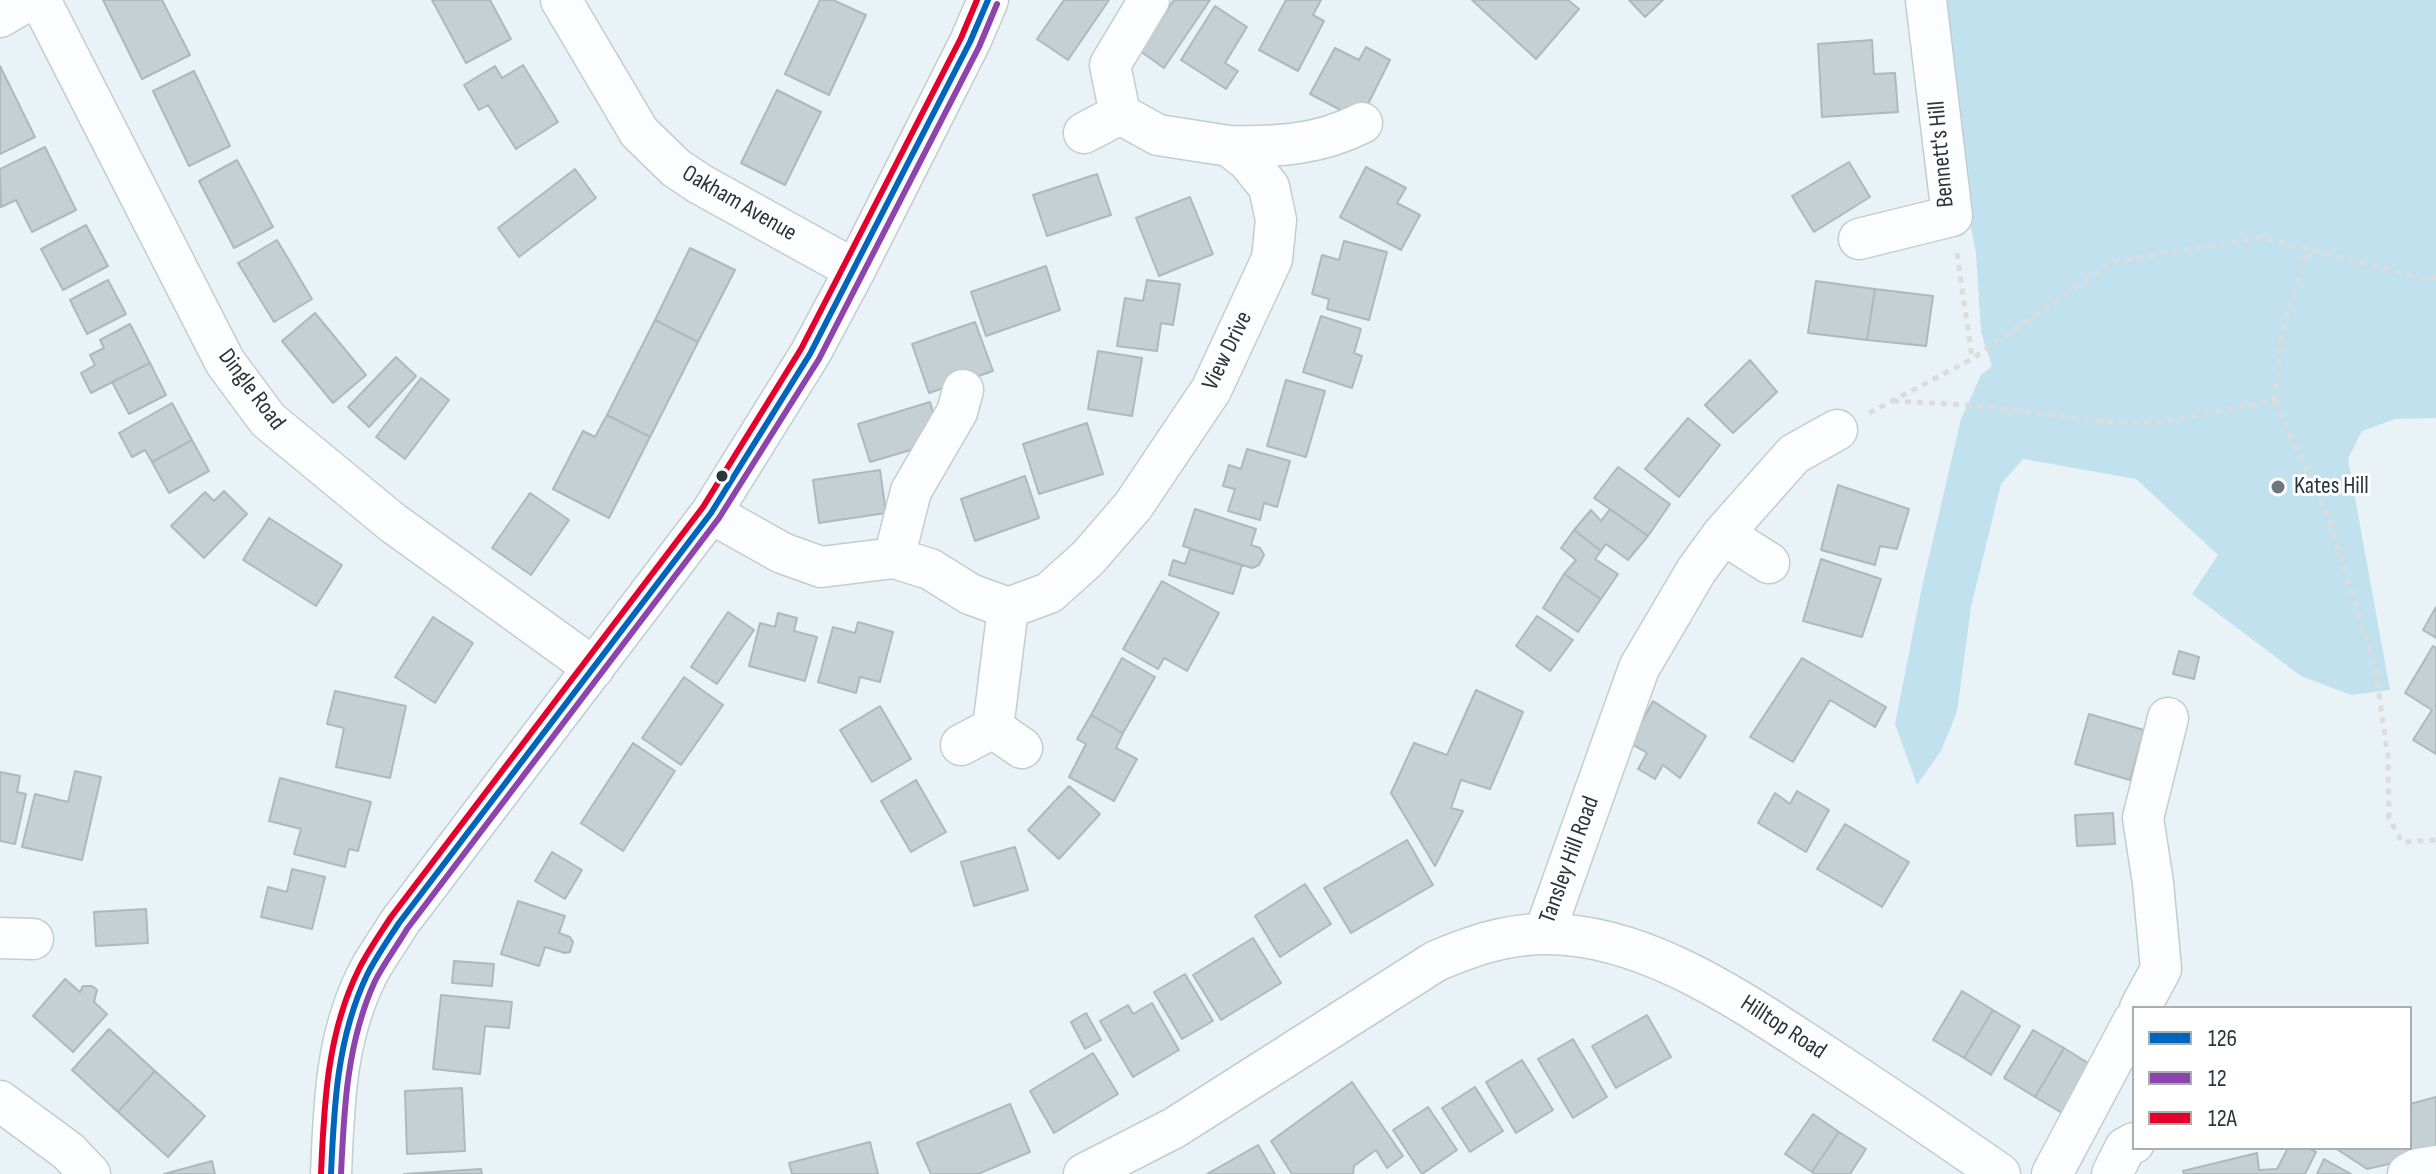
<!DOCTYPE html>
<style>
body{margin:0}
#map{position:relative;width:2436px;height:1174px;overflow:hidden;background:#e8f2f7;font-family:"Sofia Sans Condensed",sans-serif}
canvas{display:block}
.legend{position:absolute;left:2132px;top:1006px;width:280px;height:144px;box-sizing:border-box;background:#fff;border:2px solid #a9afb1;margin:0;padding:10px 14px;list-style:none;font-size:24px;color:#29363b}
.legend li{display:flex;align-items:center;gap:16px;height:40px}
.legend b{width:40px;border:2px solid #a9afb1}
</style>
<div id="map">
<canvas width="2436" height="1174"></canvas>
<ul class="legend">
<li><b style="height:10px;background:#0065bd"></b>126</li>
<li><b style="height:10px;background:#8e44ad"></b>12</li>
<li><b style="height:10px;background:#e4002b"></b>12A</li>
</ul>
</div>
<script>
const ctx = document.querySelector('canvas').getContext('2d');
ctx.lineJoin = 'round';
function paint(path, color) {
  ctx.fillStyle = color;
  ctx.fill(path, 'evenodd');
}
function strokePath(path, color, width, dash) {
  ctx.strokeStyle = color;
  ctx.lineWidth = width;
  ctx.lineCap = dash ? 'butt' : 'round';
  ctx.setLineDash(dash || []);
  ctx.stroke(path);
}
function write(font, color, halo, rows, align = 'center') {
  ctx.font = font + ' "Sofia Sans Condensed",sans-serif';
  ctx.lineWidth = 6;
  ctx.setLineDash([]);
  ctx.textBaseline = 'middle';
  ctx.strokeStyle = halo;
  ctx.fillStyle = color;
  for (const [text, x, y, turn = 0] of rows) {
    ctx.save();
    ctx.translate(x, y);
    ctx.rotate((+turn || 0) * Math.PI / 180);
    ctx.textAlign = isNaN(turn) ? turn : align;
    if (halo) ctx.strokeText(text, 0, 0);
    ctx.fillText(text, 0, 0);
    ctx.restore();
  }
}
const green = new Path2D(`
 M1946,0H2436V418L2395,419L2362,431L2348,459L2390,690L2351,695L2301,676L2192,594L2218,555L2136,479L2023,459L2001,484L1971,607L1957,712L1941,751L1917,785L1895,724L1922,587L1961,419L1981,375L1992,366L1981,332L1976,254L1971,227L1972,203Z`);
const building = new Path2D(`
 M103,0H162L190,55L142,79Z
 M432,0H490L511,39L466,63Z
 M820,0H833L866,15L829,95L785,74Z
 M1064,0H1109L1068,60L1037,39Z
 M1174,0H1210L1164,68L1140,51Z
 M1286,0H1321L1313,15L1324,21L1298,71L1259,50Z
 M1472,0H1568L1579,9L1536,59Z
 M1629,0H1663L1645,17Z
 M1215,6L1247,27L1225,63L1238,71L1226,89L1181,60Z
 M1872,40L1874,74L1895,73L1898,112L1822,117L1818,44Z
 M1366,47L1390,60L1360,120L1310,94L1335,48L1359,60Z
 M523,65L558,122L516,149L488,105L479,110L464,85L495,66L502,78Z
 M0,66L35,137L0,154Z
 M194,71L230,146L189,166L153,91Z
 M777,90L821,112L785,185L741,163Z
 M45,147L76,210L32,232L16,200L1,207L0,169Z
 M237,160L273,227L234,248L199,181Z
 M1849,162L1870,197L1814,232L1792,196Z
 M1366,167L1406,188L1397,203L1420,215L1401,250L1340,217Z
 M575,169L596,198L519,257L498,228Z
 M1097,174L1111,215L1047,236L1033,195Z
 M1190,197L1213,254L1159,276L1136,218Z
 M86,225L108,266L63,290L41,249Z
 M277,240L312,299L274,322L238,263Z
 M1344,241L1387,252L1369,320L1327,309L1329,299L1312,294L1322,255L1339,260Z
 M690,248L735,270L698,342L655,320Z
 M1046,266L1060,310L986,336L971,292Z
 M108,280L126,314L87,334L70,300Z
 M1147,280L1180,284L1173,325L1161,323L1157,351L1117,346L1125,298L1143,301Z
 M1816,281L1875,289L1867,340L1808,333Z
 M1875,289L1933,296L1926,346L1867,340Z
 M315,313L366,375L333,403L282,341Z
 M1321,316L1361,329L1354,353L1362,356L1352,388L1303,372Z
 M655,320L698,342L650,437L607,415Z
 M975,322L993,371L929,393L912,344Z
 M130,324L150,363L91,393L81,373L95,365L90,355L104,348L100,340Z
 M1098,351L1142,358L1132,416L1088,409Z
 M396,357L416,376L369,427L348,407Z
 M1750,360L1777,392L1733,433L1705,405Z
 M150,363L166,395L129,414L112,382Z
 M421,378L449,400L405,459L376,437Z
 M1286,380L1325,391L1306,457L1267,446Z
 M930,402L941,441L870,462L858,424Z
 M172,403L192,440L152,462L145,450L132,457L119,433Z
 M607,415L650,437L609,518L553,489L583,431L595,437Z
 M1688,418L1720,445L1679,497L1645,469Z
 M1087,423L1103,474L1039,494L1023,444Z
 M192,440L209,471L169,493L152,462Z
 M1247,449L1290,461L1277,507L1264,503L1260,520L1228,511L1235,489L1223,486L1229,465L1241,469Z
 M1618,467L1670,504L1648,536L1594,498Z
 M880,470L886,513L819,523L813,480Z
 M1025,476L1039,518L975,541L961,499Z
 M1838,485L1909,509L1897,549L1880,546L1875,565L1821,550Z
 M224,491L247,514L204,558L171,526L205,492L214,501Z
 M530,493L569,520L531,575L492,548Z
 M1195,509L1256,529L1251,545L1260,548L1264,555L1259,565L1252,568L1183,546Z
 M1610,509L1648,536L1628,560L1606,544L1601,551L1574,530L1591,510L1601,521Z
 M269,518L342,565L316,606L243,560Z
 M1574,530L1601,551L1595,559L1618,574L1601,599L1564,574L1576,560L1561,548Z
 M1190,549L1242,565L1233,594L1169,575L1173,560L1185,564Z
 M1821,559L1881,579L1862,637L1803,621Z
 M1564,574L1601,599L1578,632L1543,608Z
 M1162,581L1219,613L1187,671L1164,658L1158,669L1123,649Z
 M2436,607V638L2423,630Z
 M728,612L754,630L717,684L691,667Z
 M778,613L797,618L794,631L817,637L805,681L749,666L760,623L775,627Z
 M1537,616L1573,640L1550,671L1516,646Z
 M433,617L473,643L435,703L395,677Z
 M858,622L893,632L880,682L860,677L856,693L818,682L833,627L855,633Z
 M2433,646L2436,648V754L2413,740L2432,710L2405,693Z
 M2179,651L2199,657L2194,679L2173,674Z
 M1122,658L1155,677L1123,733L1091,715Z
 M1802,658L1886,707L1875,727L1830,700L1793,762L1750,737Z
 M684,677L723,705L681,765L642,738Z
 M1476,690L1523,712L1490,789L1461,780L1451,808L1463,811L1435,866L1391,793L1414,743L1447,755Z
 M335,691L406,706L390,778L336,767L344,728L327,724Z
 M1653,701L1706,736L1680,778L1663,765L1655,779L1638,769L1647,753L1630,743Z
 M880,706L911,759L872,782L840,730Z
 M2089,714L2144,730L2130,780L2075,764Z
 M1091,715L1123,733L1116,748L1137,759L1114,801L1069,777L1086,744L1077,739Z
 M633,743L675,771L623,851L581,823Z
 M75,771L101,777L82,860L22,847L35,794L68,802Z
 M0,772L20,776L17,792L26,794L15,844L0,841Z
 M280,778L371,802L358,851L349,849L345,867L294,854L301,829L269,821Z
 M916,780L946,832L911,852L881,801Z
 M1069,786L1100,814L1059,859L1028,830Z
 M1797,791L1829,810L1806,852L1758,823L1775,793L1790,804Z
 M2113,813L2115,844L2077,846L2075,815Z
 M1845,824L1909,862L1882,907L1817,869Z
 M1407,840L1433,885L1351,933L1324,888Z
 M1015,847L1028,890L974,906L961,862Z
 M552,852L582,870L565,899L535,881Z
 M292,869L325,877L312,929L261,917L268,887L287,892Z
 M1305,884L1331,924L1280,957L1255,916Z
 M518,901L565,916L559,933L570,937L573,942L570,952L565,953L545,947L539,966L501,954Z
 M146,909L148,943L96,946L94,912Z
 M1253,938L1281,983L1221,1020L1193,975Z
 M454,961L494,964L492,986L452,983Z
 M1185,974L1213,1021L1182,1039L1154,992Z
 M65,979L80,992L83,986H92L97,990L94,1002L107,1014L73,1052L33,1016Z
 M1962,991L1993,1010L1964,1058L1933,1040Z
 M441,995L512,1002L509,1028L485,1026L480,1074L433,1069Z
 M1152,1003L1179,1050L1133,1077L1100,1021L1128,1005L1133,1014Z
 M1993,1010L2020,1026L1991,1075L1964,1058Z
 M1086,1013L1101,1040L1085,1049L1071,1022Z
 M1647,1015L1671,1057L1616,1088L1592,1046Z
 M109,1029L155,1071L118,1112L72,1070Z
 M2033,1030L2064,1048L2035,1097L2004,1078Z
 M1573,1039L1607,1097L1573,1118L1538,1059Z
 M2064,1048L2091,1065L2062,1113L2035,1097Z
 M1093,1053L1118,1094L1054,1133L1030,1091Z
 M1522,1060L1553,1110L1516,1133L1486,1082Z
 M155,1071L205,1116L168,1157L118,1112Z
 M1352,1082L1403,1156L1387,1168L1376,1150L1354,1166L1353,1174H1292L1271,1141Z
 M1475,1087L1503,1131L1470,1152L1442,1108Z
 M462,1088L465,1151L407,1154L405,1091Z
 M2436,1097V1153L2367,1169L2335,1148H2410V1104Z
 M1010,1104L1030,1152L978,1174H931L917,1143Z
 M1428,1107L1457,1150L1422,1174L1393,1130Z
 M1813,1114L1839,1132L1812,1172L1785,1154Z
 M1839,1132L1866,1149L1850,1174H1814L1812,1172Z
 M870,1142L878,1174H792L789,1163Z
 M1258,1145L1275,1174H1207Z
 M2288,1148H2308L2316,1152L2305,1174H2184L2183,1171L2257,1153L2259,1170L2277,1169Z
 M2324,1159L2351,1174H2317Z
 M212,1161L215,1174H164Z
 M481,1169L482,1174H404Z`);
const path = new Path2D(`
 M1957,253L1972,358
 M1893,401L1985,406L2097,421L2158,422L2274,401L2282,333L2307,249
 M2274,401L2328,515L2375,667L2388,757L2389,818L2402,842L2436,840
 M1869,413L1972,359L2112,262L2261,237L2426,279L2436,277`);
const minor = new Path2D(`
 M40,0L225,362L268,420L393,523L594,668
 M561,0L639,132L676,168L700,184L855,270
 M0,17L29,0
 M1084,133L1120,114L1110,65L1149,0
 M1229,146C1277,147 1319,145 1362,123
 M1859,239L1952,216L1926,0
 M711,513L782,553L821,567L894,558L930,569L970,594L1008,608L1049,593L1088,558L1133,506L1211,390L1272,259L1276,220L1269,187L1248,161L1229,146L1158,135L1120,114
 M1723,534L1769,563
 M894,558L911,491L957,412L963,390
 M993,728L1008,608
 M961,745L993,728L1022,748
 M1544,934L1639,668L1696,571L1723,534L1794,454L1837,430
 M0,938L33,939
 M2140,1008L2161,969L2153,883L2143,818L2168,718
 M0,1101L68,1151L90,1174
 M331,1174C334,1105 335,1039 367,975C376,957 389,940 399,923L711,513L810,354L855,270L970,42L988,0
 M1084,1174L1174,1128L1436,961C1472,946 1502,935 1542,934C1642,932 1738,999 1818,1051C1879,1091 1940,1132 2000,1174
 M2052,1174L2134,1020
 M2112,1174L2125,1148L2134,1143
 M2408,1174L2417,1169L2436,1166`);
const bus1 = new Path2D(`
 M331,1174C334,1106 337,1038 367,975C376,957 388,940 399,923L711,513L810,354L970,42L988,0`);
const bus2 = new Path2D(`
 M341,1174C344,1108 347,1042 375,981C384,963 397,946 407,929L719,518L819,359L979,47L997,4`);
const bus3 = new Path2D(`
 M321,1174C324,1104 327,1033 359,969C368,951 380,934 391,917L703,507L801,349L961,38L977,0`);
const markers = [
 [722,476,7,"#29363b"],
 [2278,487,8,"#6c787d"]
];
const streetNames = [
 ["Bennett's Hill",1942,154,-95],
 ["Oakham Avenue",739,204,30],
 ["View Drive",1228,351,-64],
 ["Dingle Road",251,390,53],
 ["Tansley Hill Road",1570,860,-70],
 ["Hilltop Road",1783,1028,33]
];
const poiNames = [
 ["Kates Hill",2294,487]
];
paint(green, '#c2e1ee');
paint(building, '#c5d0d5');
strokePath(building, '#aeb8bd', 2);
strokePath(minor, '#c2cdd1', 43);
strokePath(path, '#daddde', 5, [6, 6]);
strokePath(minor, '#fcfdfe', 40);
strokePath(bus1, '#0065bd', 6);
strokePath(bus2, '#8e44ad', 6);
strokePath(bus3, '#e4002b', 6);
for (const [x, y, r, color] of markers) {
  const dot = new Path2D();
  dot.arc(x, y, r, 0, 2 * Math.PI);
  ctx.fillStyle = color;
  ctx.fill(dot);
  strokePath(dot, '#fff', 3);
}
write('24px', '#29363b', '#fff', streetNames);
write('24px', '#29363b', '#fff', poiNames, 'left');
</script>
